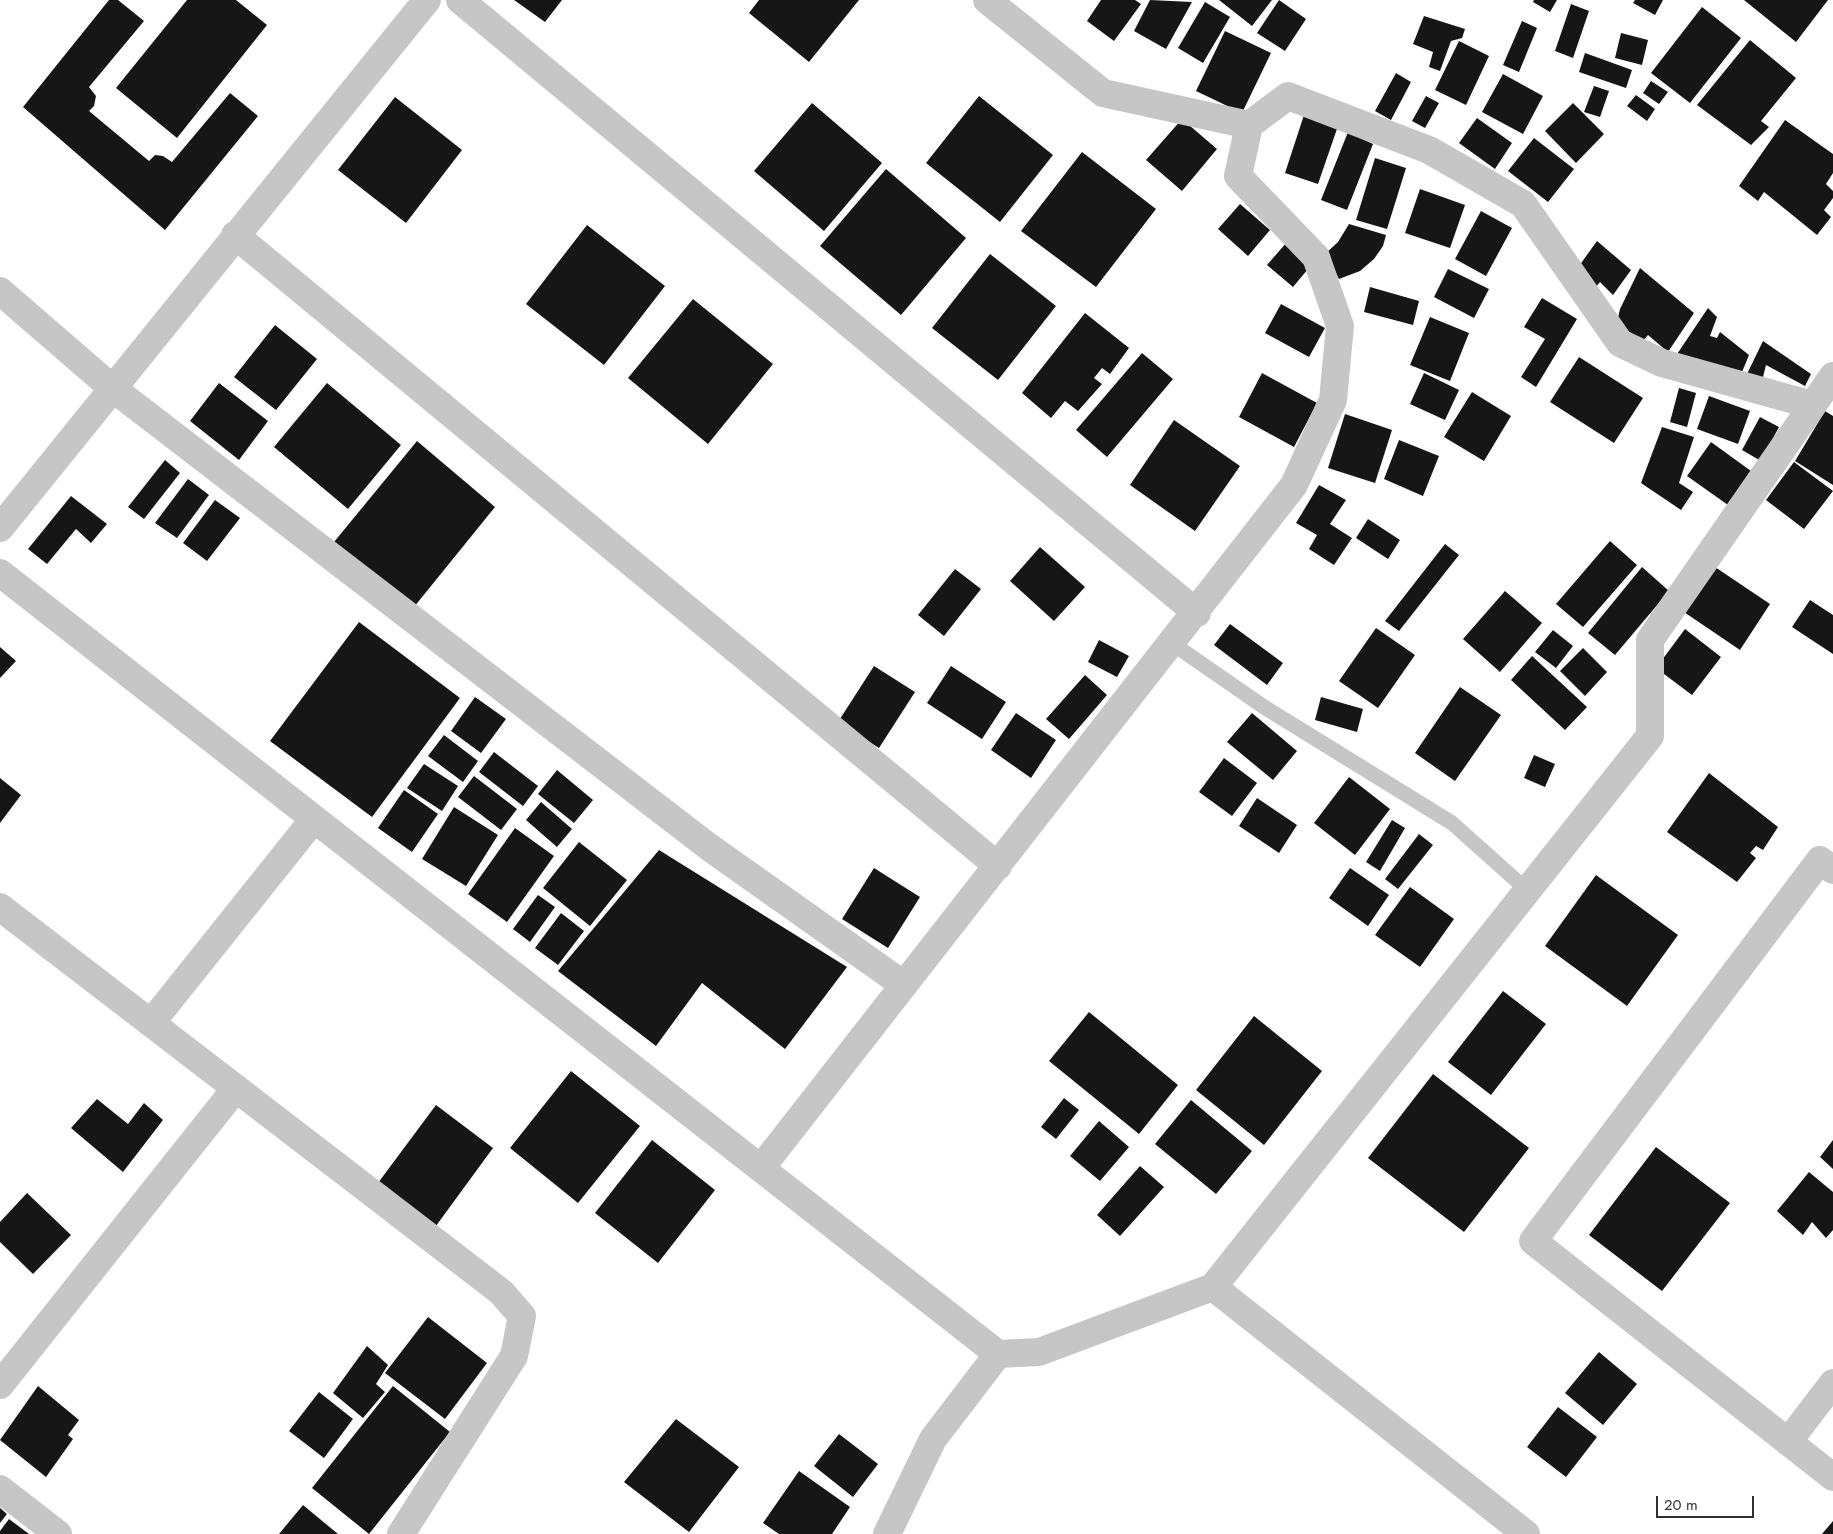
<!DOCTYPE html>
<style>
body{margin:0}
#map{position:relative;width:1833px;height:1534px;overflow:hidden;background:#fff;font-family:Jost,sans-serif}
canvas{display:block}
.scale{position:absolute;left:1656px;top:1496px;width:98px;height:22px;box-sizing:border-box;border:2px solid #2f2f2f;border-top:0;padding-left:6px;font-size:15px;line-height:18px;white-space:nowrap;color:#2f2f2f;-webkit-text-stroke:4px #fff;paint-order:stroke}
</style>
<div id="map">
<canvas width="1833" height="1534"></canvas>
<div class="scale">20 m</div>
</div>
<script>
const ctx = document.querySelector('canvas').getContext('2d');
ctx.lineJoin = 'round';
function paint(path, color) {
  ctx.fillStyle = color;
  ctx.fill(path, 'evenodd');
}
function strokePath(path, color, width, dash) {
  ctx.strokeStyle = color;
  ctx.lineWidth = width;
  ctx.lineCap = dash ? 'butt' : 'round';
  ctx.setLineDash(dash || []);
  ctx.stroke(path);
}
const building = new Path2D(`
 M109,0H118L144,21L89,87L96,96L94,106L89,111L149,161L155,155L163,156L172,162L230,93L258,116L165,230L23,107Z
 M187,0H236L267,25L177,138L116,88Z
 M514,0H562L545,22Z
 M759,0H859L809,62L749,13Z
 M1101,0H1135L1141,4L1114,41L1087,21Z
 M1150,0L1192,2L1166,49L1134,31Z
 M1219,0H1272L1252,26Z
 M1279,0L1306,19L1285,51L1257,33Z
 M1534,0H1557L1550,12L1533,2Z
 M1635,0H1663L1655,15L1633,3Z
 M1744,0H1828L1796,42Z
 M1205,2L1230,17L1203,63L1178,48Z
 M1571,4L1589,11L1573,58L1555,51Z
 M1702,7L1741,38L1690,103L1651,73Z
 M1424,16L1465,29L1462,38L1451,41L1440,71L1429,67L1433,52L1413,44Z
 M1522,21L1537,28L1519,72L1503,65Z
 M1225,31L1271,53L1242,113L1196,91Z
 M1621,33L1648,40L1642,65L1615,58Z
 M1750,40L1796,78L1761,121L1769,127L1751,145L1697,105Z
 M1459,41L1489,56L1466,105L1435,90Z
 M1585,53L1632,70L1626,88L1579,72Z
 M1396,73L1411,82L1391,120L1375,111Z
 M1503,74L1543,96L1523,134L1482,112Z
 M1651,81L1668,92L1659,104L1643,93Z
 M1594,86L1609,91L1600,117L1584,112Z
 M1636,95L1655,109L1647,121L1627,106Z
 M979,96L1053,155L1000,222L926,163Z
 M1426,96L1439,103L1425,128L1412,121Z
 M395,97L462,150L406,223L338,170Z
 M812,103L882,163L824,231L754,171Z
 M1573,103L1604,134L1576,163L1545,131Z
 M1304,115L1338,126L1318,184L1285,173Z
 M1477,118L1512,143L1495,169L1459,143Z
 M1182,119L1217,149L1182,191L1146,160Z
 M1785,120L1833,154V173L1826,184L1833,191V198L1824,210L1831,217L1817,235L1764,192L1758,201L1739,186Z
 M1348,132L1373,144L1347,210L1321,200Z
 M1534,138L1574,169L1548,202L1508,171Z
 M1082,152L1156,209L1096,287L1021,231Z
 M1375,158L1406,168L1387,229L1356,220Z
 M886,169L966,238L901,315L820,246Z
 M1420,189L1465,205L1450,248L1405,233Z
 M1240,204L1270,230L1248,256L1218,229Z
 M1481,211L1512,228L1486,276L1455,259Z
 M1349,224L1386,235L1383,246L1374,259L1360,271L1339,279L1325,254L1338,242Z
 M587,225L665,286L604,365L526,304Z
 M1597,241L1631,270L1613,295L1600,282L1591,293L1574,273Z
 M1287,242L1313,263L1293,287L1267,265Z
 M990,254L1056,306L998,380L932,328Z
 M1640,268L1694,313L1668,352L1648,335L1638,347L1616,327L1620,309Z
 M1448,269L1489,289L1474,318L1434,297Z
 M1370,287L1419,301L1413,325L1364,312Z
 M1542,298L1577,319L1536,387L1521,377L1545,339L1524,327Z
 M693,299L773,364L708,444L628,378Z
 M1281,304L1325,328L1309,357L1265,333Z
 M1708,308L1717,317L1710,336L1717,338L1720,332L1749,355L1740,377L1671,363Z
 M1085,313L1129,348L1110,374L1102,368L1094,378L1102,384L1078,411L1065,401L1051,418L1022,393Z
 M1430,317L1469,333L1450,381L1410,365Z
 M275,325L317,359L276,410L234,377Z
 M1763,341L1811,374L1805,386L1766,365L1762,381L1746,376Z
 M1142,353L1173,379L1107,457L1076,430Z
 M1579,357L1643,398L1614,443L1550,402Z
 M1262,373L1317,403L1294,447L1239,417Z
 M1424,373L1459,390L1445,420L1410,404Z
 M219,383L268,421L239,460L190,421Z
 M327,383L401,445L348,509L274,447Z
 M1679,388L1696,393L1687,427L1670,422Z
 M1472,392L1511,416L1484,461L1444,437Z
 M1709,396L1750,411L1738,444L1697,429Z
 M1825,411L1833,416V485L1795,461Z
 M1345,414L1392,430L1375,483L1328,468Z
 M1760,417L1779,427L1761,461L1742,450Z
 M1174,420L1240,466L1195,531L1130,485Z
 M1662,427L1694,437L1679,483L1693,492L1681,510L1641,483Z
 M1399,440L1439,456L1423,496L1384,479Z
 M417,441L495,507L414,607L334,542Z
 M1711,442L1751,471L1728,505L1687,476Z
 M165,460L180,473L144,519L128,507Z
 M1794,462L1833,491L1804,529L1766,500Z
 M188,479L209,495L177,538L155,523Z
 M1319,485L1346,500L1330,524L1352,538L1334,565L1309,549L1317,535L1296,523Z
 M71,496L107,524L91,543L76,529L47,564L28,549Z
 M215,500L240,518L207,561L183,543Z
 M1368,519L1400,540L1388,559L1356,538Z
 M1610,541L1637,565L1583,627L1556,604Z
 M1445,544L1459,555L1399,631L1385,621Z
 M1040,547L1085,587L1054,621L1010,581Z
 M1709,563L1770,604L1740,650L1678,608Z
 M1642,567L1669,591L1615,655L1588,633Z
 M955,569L981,589L944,636L918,615Z
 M1505,591L1542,623L1500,672L1463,639Z
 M1810,600L1833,615V654L1792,627Z
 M359,622L460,698L372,817L270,741Z
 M1230,624L1283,663L1267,685L1214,645Z
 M1376,628L1415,655L1378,708L1339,681Z
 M1685,629L1721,657L1692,695L1656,668Z
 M1553,630L1573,646L1556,668L1535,652Z
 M1099,640L1129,656L1117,677L1088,662Z
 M0,647L16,661L0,678Z
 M1583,648L1607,672L1585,696L1560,671Z
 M1532,656L1587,707L1565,730L1511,680Z
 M874,666L915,692L879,748L838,722Z
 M951,666L1006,702L982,739L927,703Z
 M1085,675L1107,695L1069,739L1046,719Z
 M1460,687L1501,715L1455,781L1415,753Z
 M475,697L506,719L481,753L451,731Z
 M1321,697L1363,709L1357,732L1315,720Z
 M1016,713L1056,740L1031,778L991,750Z
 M1252,713L1297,751L1273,780L1227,742Z
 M444,735L478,761L463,782L428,756Z
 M494,752L538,786L523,806L479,772Z
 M1534,755L1555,764L1545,787L1524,778Z
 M1224,758L1257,783L1232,816L1199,792Z
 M424,764L458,786L442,811L407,788Z
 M557,770L593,800L574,823L538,794Z
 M1709,773L1778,827L1763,850L1756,846L1750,853L1756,858L1737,882L1667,832Z
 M474,776L517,809L501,830L458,797Z
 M1349,777L1390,809L1355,855L1314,823Z
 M0,778L21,795L0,823Z
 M404,790L438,814L412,852L378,828Z
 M1257,798L1297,825L1279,853L1239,826Z
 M541,802L572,829L557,847L526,820Z
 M454,807L498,835L466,886L422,859Z
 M1392,820L1405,828L1380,871L1366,862Z
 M515,828L554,856L507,922L468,894Z
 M1419,834L1433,845L1398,889L1385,879Z
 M579,842L627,880L590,926L543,888Z
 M659,850L847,967L785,1049L702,983L656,1046L558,971Z
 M874,868L920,897L888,948L842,919Z
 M1350,868L1389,895L1368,926L1329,898Z
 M1596,875L1678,935L1627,1006L1545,946Z
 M1410,887L1454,919L1420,967L1375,935Z
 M538,895L555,907L530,942L513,929Z
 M561,913L584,931L558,965L535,948Z
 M1503,991L1546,1024L1491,1095L1448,1062Z
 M1089,1012L1178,1085L1139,1134L1049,1061Z
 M1254,1016L1322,1071L1264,1145L1196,1090Z
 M571,1071L640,1126L578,1203L510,1148Z
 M1433,1074L1529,1148L1464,1232L1368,1158Z
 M1064,1098L1079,1110L1056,1139L1041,1127Z
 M97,1099L128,1124L144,1103L163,1120L123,1172L71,1128Z
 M1191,1100L1252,1151L1216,1194L1155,1144Z
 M436,1105L493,1148L433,1230L375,1187Z
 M1099,1121L1129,1147L1100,1181L1070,1156Z
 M652,1140L715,1190L658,1263L595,1213Z
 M1833,1140V1169L1820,1157Z
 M1656,1147L1730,1203L1662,1291L1589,1235Z
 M1140,1166L1164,1187L1120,1236L1097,1215Z
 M1809,1172L1833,1192V1230L1826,1238L1812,1222L1803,1235L1777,1211Z
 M27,1193L71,1235L33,1274L0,1242V1222Z
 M428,1317L487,1363L445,1419L385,1373Z
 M367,1346L388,1365L376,1384L385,1392L363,1418L333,1393Z
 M1599,1352L1637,1384L1603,1425L1565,1393Z
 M38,1386L79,1420L68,1435L73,1439L46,1477L0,1440Z
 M393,1386L450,1432L369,1534L312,1488Z
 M319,1392L353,1419L324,1458L289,1431Z
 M1558,1407L1597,1437L1566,1477L1527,1447Z
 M676,1419L739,1467L689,1532L624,1482Z
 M839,1434L878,1464L853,1497L814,1466Z
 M799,1471L850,1507L832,1534H779L763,1523Z
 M303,1505L338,1534H279Z
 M0,1508L7,1514L0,1523Z
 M9,1519L29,1534H0V1531Z
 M1833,1521V1534H1822Z`);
const lane = new Path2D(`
 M1173,644L1264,707L1452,823L1527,890`);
const street = new Path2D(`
 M460,0L1197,613
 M987,0L1103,93L1249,125L1288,96L1429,150L1523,204L1620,343L1662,363L1812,405
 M235,235L998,866
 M0,291L111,387L709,847L904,985
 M0,528L427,0
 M0,573L998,1354L1039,1352L1213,1287L1650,736V640L1833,376
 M1833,870L1820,860L1533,1241L1833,1477
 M0,907L501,1292L522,1316L514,1356L401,1534
 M151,1023L314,819
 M761,1168L1294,485L1333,400L1340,326L1316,257L1238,176L1249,125
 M1213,1287L1526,1534
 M0,1385L236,1088
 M1788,1442L1833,1383
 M0,1489L58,1534
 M887,1534L933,1439L998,1354`);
paint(building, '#161616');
strokePath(lane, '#c6c6c6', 15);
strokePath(street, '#c6c6c6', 28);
</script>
